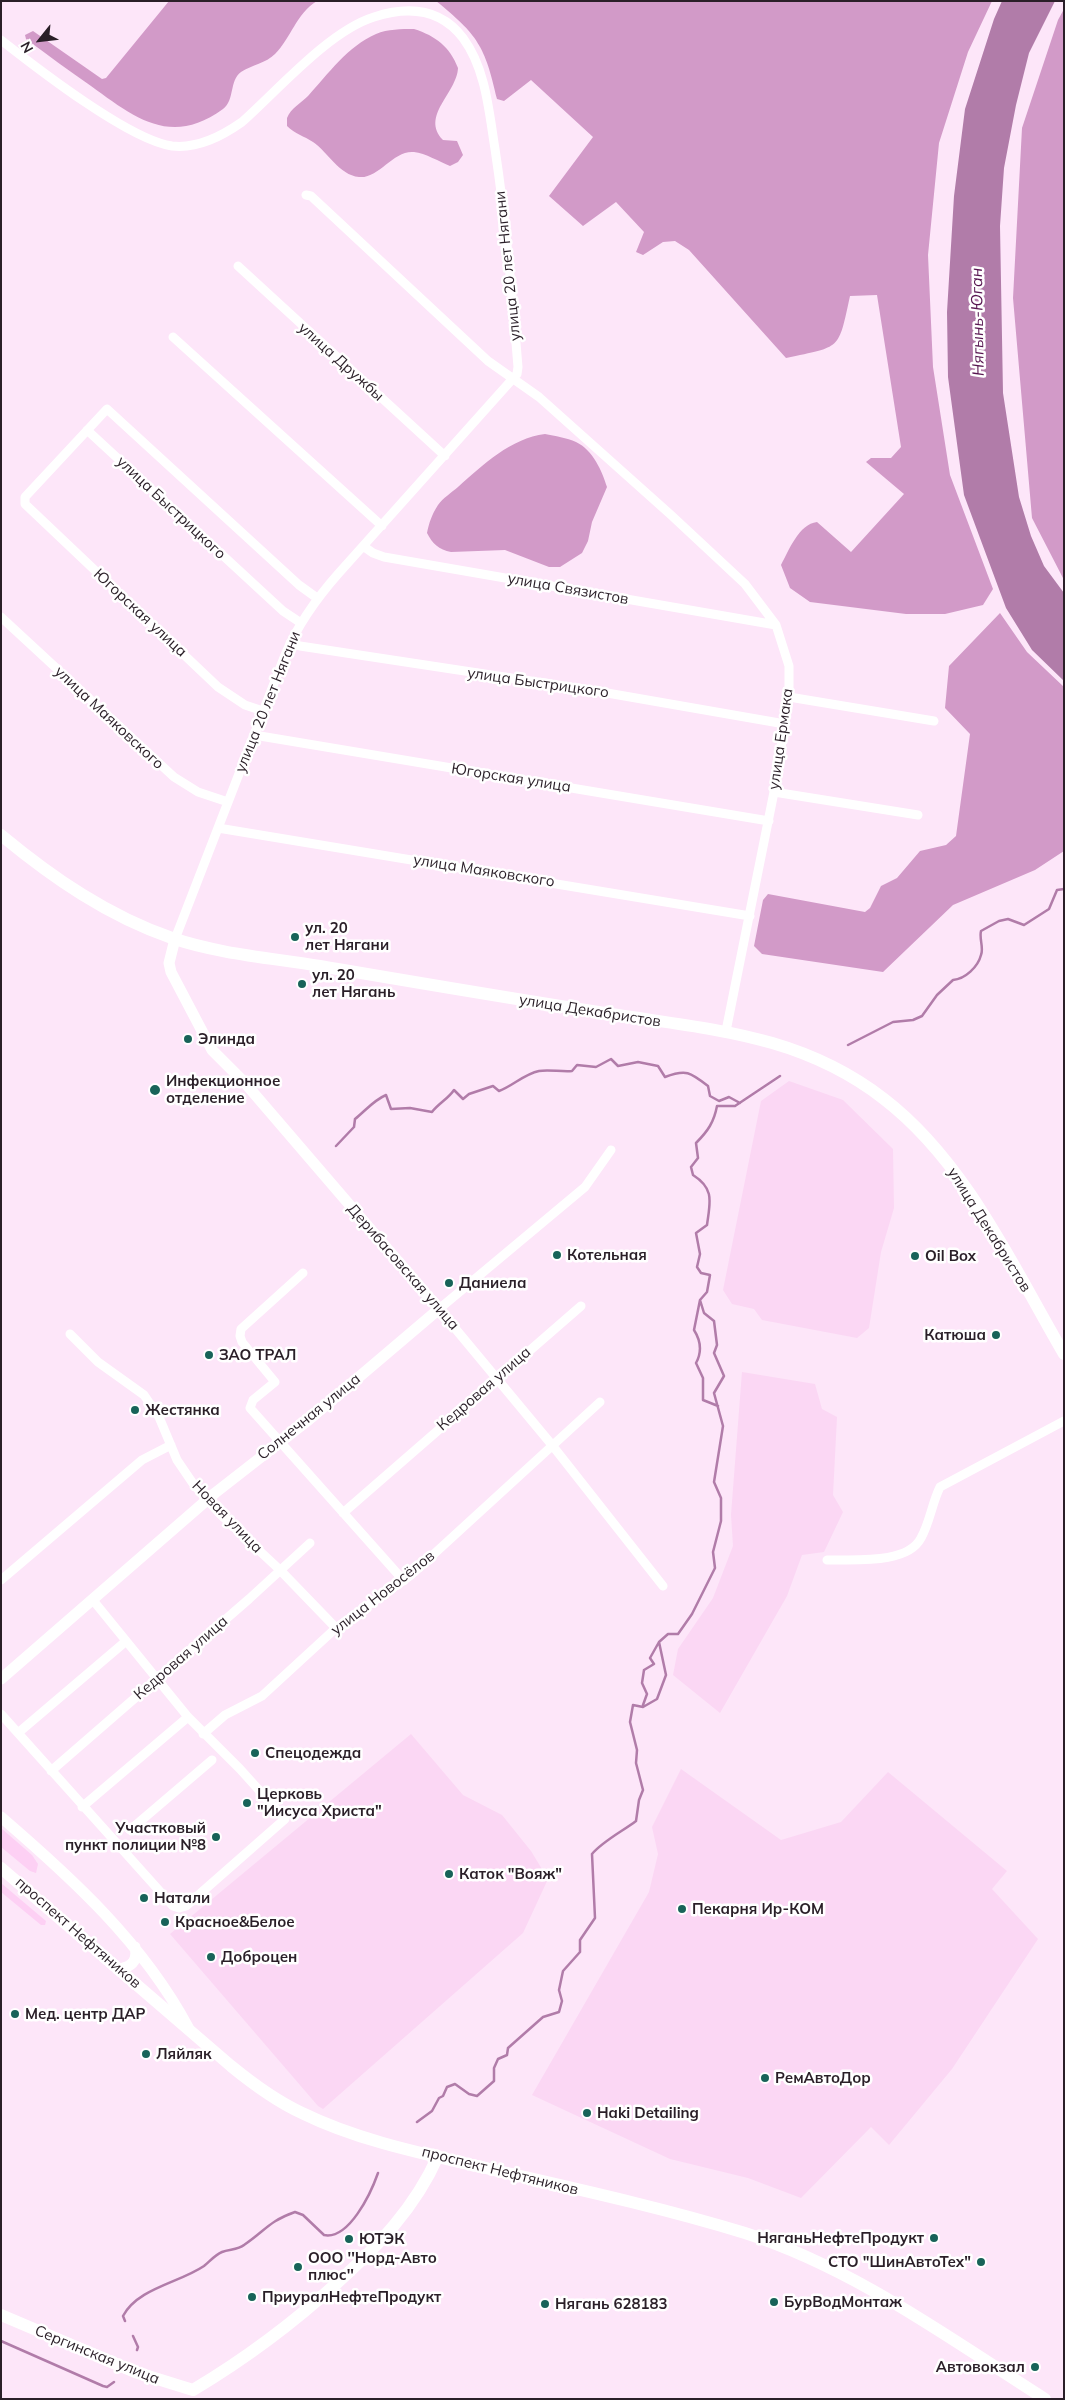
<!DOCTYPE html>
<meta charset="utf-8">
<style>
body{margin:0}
#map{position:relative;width:1065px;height:2400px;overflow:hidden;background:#fde6f9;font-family:Mulish,sans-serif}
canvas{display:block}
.frame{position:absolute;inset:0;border:2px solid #2a1f28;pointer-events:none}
.north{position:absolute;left:15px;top:15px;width:50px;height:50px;-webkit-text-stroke:4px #fff;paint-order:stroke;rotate:241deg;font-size:14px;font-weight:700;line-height:20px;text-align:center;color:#2a1f28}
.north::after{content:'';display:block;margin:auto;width:18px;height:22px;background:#2a1f28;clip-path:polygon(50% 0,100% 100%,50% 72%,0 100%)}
</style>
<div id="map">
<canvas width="1065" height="2400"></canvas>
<div class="frame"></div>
<div class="north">N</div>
</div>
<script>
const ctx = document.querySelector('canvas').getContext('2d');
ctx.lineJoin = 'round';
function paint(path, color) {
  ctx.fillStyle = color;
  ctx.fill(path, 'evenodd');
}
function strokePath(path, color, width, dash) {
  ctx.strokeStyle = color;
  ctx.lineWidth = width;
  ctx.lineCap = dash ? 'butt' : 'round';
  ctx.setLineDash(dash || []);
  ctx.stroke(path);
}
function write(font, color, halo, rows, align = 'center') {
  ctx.font = font + ' Mulish,sans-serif';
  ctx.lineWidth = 5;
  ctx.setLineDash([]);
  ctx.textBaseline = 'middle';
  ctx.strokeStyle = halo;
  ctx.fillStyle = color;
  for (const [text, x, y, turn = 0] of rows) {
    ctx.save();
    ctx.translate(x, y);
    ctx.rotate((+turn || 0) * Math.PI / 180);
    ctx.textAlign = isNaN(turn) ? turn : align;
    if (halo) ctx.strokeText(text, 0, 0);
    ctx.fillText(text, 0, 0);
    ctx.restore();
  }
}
const built = new Path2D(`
 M789,1081L843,1100L893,1149L894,1208L881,1252L869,1328L857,1338L762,1320L754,1309L732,1304L723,1290L761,1101Z
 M742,1372L815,1384L822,1409L837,1417L833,1495L843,1512L824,1552L802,1555L787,1596L720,1713L673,1675L678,1649L713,1598L733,1546L731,1515Z
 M411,1734L463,1795L502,1815L531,1851L548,1879L523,1933L323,2109L318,2106L170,1934Z
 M681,1769L781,1840L841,1822L888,1772L1007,1871L992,1889L1038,1939L952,2069L889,2145L871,2127L801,2198L748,2178L670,2159L532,2095L649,1892L658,1854L652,1827Z`);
const green = new Path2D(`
 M1,1828L32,1855L38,1864L36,1873L30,1871L1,1847Z
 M1,1883L46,1921L45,1925H41L1,1892Z`);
const forest = new Path2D(`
 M169,1H317C296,14 291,38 275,54C266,63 252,65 241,72C229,81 235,100 223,109C171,147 135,118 91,86C69,71 48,55 26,39L25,35L33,31L102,79L106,78Z
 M436,1H992L968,52L939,143L928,255L933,367L950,475L993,589L983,605L945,614H906L810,602L790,588L781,565C789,550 799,524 817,522L851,552L904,494L866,462L871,458H891L901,447L877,295L850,296C838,351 842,346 786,358L689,250L675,241L663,242L643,255L636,252L644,232L616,202L583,226L549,196L593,137L531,80L504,101L497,99C485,46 478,35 436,1Z
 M1064,9V580L1032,518L1013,298L1022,128L1058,20Z
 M414,29C436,36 450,47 458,68C457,93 420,116 443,140L457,141L463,155L458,162L450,166C440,162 425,153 414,152C393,150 379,179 359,177C339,175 328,152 313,142C304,136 295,134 287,126C287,123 287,120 287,118C291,108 301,103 308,96C328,74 348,46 376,34C388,29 401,29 414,29Z
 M545,434C555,436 567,438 576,442C593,450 602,471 607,487L592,522L588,541L582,553L560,567H549L505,550L451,552C439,550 432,543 427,533C429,523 432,514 438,505C443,498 451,493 458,487C483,465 511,438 545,434Z
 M1000,613L1027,652L1064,687V851L1035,870L953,905L883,972L762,954L754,946L763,900L768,894L865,912L870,908L881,886L897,878L920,851L946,845L956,836L970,734L945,708L949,666Z`);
const water = new Path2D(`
 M1002,1H1055L1029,53L1016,105L1004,168L1000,226L1003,393L1019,497L1031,536L1044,566L1064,593V681L1032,650L1006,608L964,495L948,377L947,312L954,196L965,109L994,19Z`);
const stream = new Path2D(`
 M848,1045L893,1022L913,1020L922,1016L937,995L953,980C965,979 978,967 981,955C984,948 979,939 981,931L999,921L1008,919L1024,925L1049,909L1057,890L1064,889
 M336,1146L354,1127L355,1119C365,1111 374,1100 386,1095L391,1109L410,1108L432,1112C439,1103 448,1099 454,1090L463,1099L469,1094L493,1086L499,1091C513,1086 524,1074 539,1071C548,1069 561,1072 572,1071L577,1065L596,1067L611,1059L618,1066L638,1062L658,1066L665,1077C686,1069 690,1072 708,1086L710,1096L719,1101L729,1097L740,1103
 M700,1300L694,1330C701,1341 702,1352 696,1363L703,1378V1400L718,1406
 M643,1705L647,1694L642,1683L644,1670L654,1664L650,1658L659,1642
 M417,2122L432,2111L439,2098L443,2096L447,2087L455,2084L469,2094L477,2096L494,2081V2068L498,2059L507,2055L508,2048L543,2017L559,2012L562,2001L559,1990L563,1971L580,1952V1940L595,1918L592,1854C603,1841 623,1831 636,1821L639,1800L643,1790L636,1763L637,1750L630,1722L633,1705L643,1707L657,1699L666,1675L659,1642L668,1634H678L692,1614L715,1568L713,1552L721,1521V1498L714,1482L723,1426L714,1393L724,1376L714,1353L717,1345L714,1321L704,1313L700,1300L707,1292L710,1275L701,1273L697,1267L700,1254L696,1233L707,1225C710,1202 715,1189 693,1175L691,1167L698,1158L696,1143C708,1131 714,1122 717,1106H735L780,1076
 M125,2321L123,2316C138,2288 179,2283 204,2266C210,2261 215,2255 222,2252C229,2249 238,2250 244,2245C265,2231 269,2221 295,2212L303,2215L324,2235C349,2240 371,2193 378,2173
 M133,2336L138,2347L137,2350
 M1,2341L103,2386L107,2387L114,2382`);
const minor = new Path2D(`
 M1,40C38,69 129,140 172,146C198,149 222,136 242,122C278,90 329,31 374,17C408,6 440,8 463,38C486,69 489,112 495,149C506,221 512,294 518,367L517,374L338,574C316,599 298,624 285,655L175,939
 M306,195L311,196L488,361L539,397L671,515L745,584L776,625L789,666V697L774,792L726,1031
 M238,266L445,456
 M173,337L382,526
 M87,430L283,611L301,623
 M363,546L373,553L384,557L776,625
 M1,617L174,777L198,792L228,802
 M290,643L300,646L590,690L785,724
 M789,697L934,721
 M263,711L245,705L218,687L25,504V497L107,409L299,585L317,598
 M254,735L769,821
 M774,792L918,815
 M218,828L750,916
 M611,1150L585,1187L439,1309L552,1445L663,1586
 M303,1273L241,1329L240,1336L242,1342L275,1382L253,1400L250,1408L404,1581
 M70,1334L98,1362L144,1395L159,1417L177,1460L194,1485L220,1514L280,1570L336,1628
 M343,1513L581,1306
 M827,1560C853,1559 907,1565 921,1538C930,1522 932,1503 940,1487L1064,1421
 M1,1580L142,1460L171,1445
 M1,1714L173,1906L179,1908L186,1906L285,1819L240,1769L188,1717L92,1599
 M18,1733L125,1642
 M203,1734L225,1715L262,1696L336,1628L411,1575L600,1402
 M51,1771L249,1599L310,1543
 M82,1807L188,1717
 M130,1830L212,1760`);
const tertiary = new Path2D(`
 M1,1679L215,1493L306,1422L439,1309L245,1083L212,1050L171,972L169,963L175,939
 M1,1817C73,1879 143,1943 188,2027
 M120,1969C133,1966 138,1960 135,1947`);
const secondary = new Path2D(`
 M1,835C53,878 108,916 172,938C219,954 272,958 320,966C420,983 519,1000 618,1015C716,1030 803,1036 884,1099C966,1162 1013,1267 1064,1354
 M1,1868L231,2066C253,2084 276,2101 302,2113C361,2142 430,2155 494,2170C577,2189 663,2208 745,2233C854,2268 949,2338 1045,2399
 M1,2315L135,2372L193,2390C245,2359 292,2324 337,2283C378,2246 415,2208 438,2156`);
const markers = [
 [295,937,5,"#186359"],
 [302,984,5,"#186359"],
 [188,1039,5,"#186359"],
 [155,1090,6,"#186359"],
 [557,1255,5,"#186359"],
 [915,1256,5,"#186359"],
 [449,1283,5,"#186359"],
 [996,1335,5,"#186359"],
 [209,1355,5,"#186359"],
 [135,1410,5,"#186359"],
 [255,1753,5,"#186359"],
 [247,1803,5,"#186359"],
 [216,1837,5,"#186359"],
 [449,1874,5,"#186359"],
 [144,1898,5,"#186359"],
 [682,1909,5,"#186359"],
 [165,1922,5,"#186359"],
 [211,1957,5,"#186359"],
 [15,2014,5,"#186359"],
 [146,2054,5,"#186359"],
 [765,2078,5,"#186359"],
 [587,2113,5,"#186359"],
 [934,2238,5,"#186359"],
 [349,2239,5,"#186359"],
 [981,2262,5,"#186359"],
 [298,2267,5,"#186359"],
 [252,2297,5,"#186359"],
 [774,2302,5,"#186359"],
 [545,2304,5,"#186359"],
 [1035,2367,5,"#186359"]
];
const streetNames = [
 ["улица 20 лет Нягани",508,266,-96],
 ["улица Дружбы",341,362,42],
 ["улица Быстрицкого",171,508,43],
 ["улица Связистов",568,589,10],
 ["Югорская улица",140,613,43],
 ["улица Быстрицкого",538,683,8],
 ["улица 20 лет Нягани",268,702,-68],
 ["улица Маяковского",109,718,43],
 ["улица Ермака",781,739,-82],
 ["Югорская улица",511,778,9],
 ["улица Маяковского",484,871,9],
 ["улица Декабристов",590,1011,9],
 ["улица Декабристов",989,1230,58],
 ["Дерибасовская улица",403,1267,49],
 ["Кедровая улица",484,1389,-41],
 ["Солнечная улица",309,1417,-39],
 ["Новая улица",227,1517,46],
 ["улица Новосёлов",383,1593,-38],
 ["Кедровая улица",181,1658,-41],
 ["проспект Нефтяников",78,1933,41],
 ["проспект Нефтяников",500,2171,14],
 ["Сергинская улица",97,2355,22]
];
const poiNames = [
 ["ул. 20",305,928],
 ["лет Нягани",305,945],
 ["ул. 20",312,975],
 ["лет Нягань",312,992],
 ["Элинда",198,1039],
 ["Инфекционное",166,1081],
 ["отделение",166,1098],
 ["Котельная",567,1255],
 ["Oil Box",925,1256],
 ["Даниела",459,1283],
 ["Катюша",986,1335,"right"],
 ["ЗАО ТРАЛ",219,1355],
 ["Жестянка",145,1410],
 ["Спецодежда",265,1753],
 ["Церковь",257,1794],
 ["\"Иисуса Христа\"",257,1811],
 ["Участковый",206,1828,"right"],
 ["пункт полиции №8",206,1845,"right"],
 ["Каток \"Вояж\"",459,1874],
 ["Натали",154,1898],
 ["Пекарня Ир-КОМ",692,1909],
 ["Красное&Белое",175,1922],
 ["Доброцен",221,1957],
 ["Мед. центр ДАР",25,2014],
 ["Ляйляк",156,2054],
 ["РемАвтоДор",775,2078],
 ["Haki Detailing",597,2113],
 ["НяганьНефтеПродукт",924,2238,"right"],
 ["ЮТЭК",359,2239],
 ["ООО ''Норд-Авто",308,2258],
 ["плюс''",308,2275],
 ["СТО \"ШинАвтоТех\"",971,2262,"right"],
 ["ПриуралНефтеПродукт",262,2297],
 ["БурВодМонтаж",784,2302],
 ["Нягань 628183",555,2304],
 ["Автовокзал",1025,2367,"right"]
];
const waterNames = [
 ["Нягынь-Юган",978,322,-91]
];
paint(built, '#fbd7f4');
paint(green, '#fdd0f4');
paint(forest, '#d29ac8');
paint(water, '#b17ca9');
strokePath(stream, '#b17ca9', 2.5);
strokePath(minor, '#fff', 9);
strokePath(tertiary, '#fff', 11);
strokePath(secondary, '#fff', 12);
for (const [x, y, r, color] of markers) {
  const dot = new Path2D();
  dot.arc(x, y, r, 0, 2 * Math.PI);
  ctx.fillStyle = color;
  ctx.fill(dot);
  strokePath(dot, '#fff', 2);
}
write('15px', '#2a1f28', '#fff', streetNames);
write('bold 15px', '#2a1f28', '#fff', poiNames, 'left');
write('italic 16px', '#571550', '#fff', waterNames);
</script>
